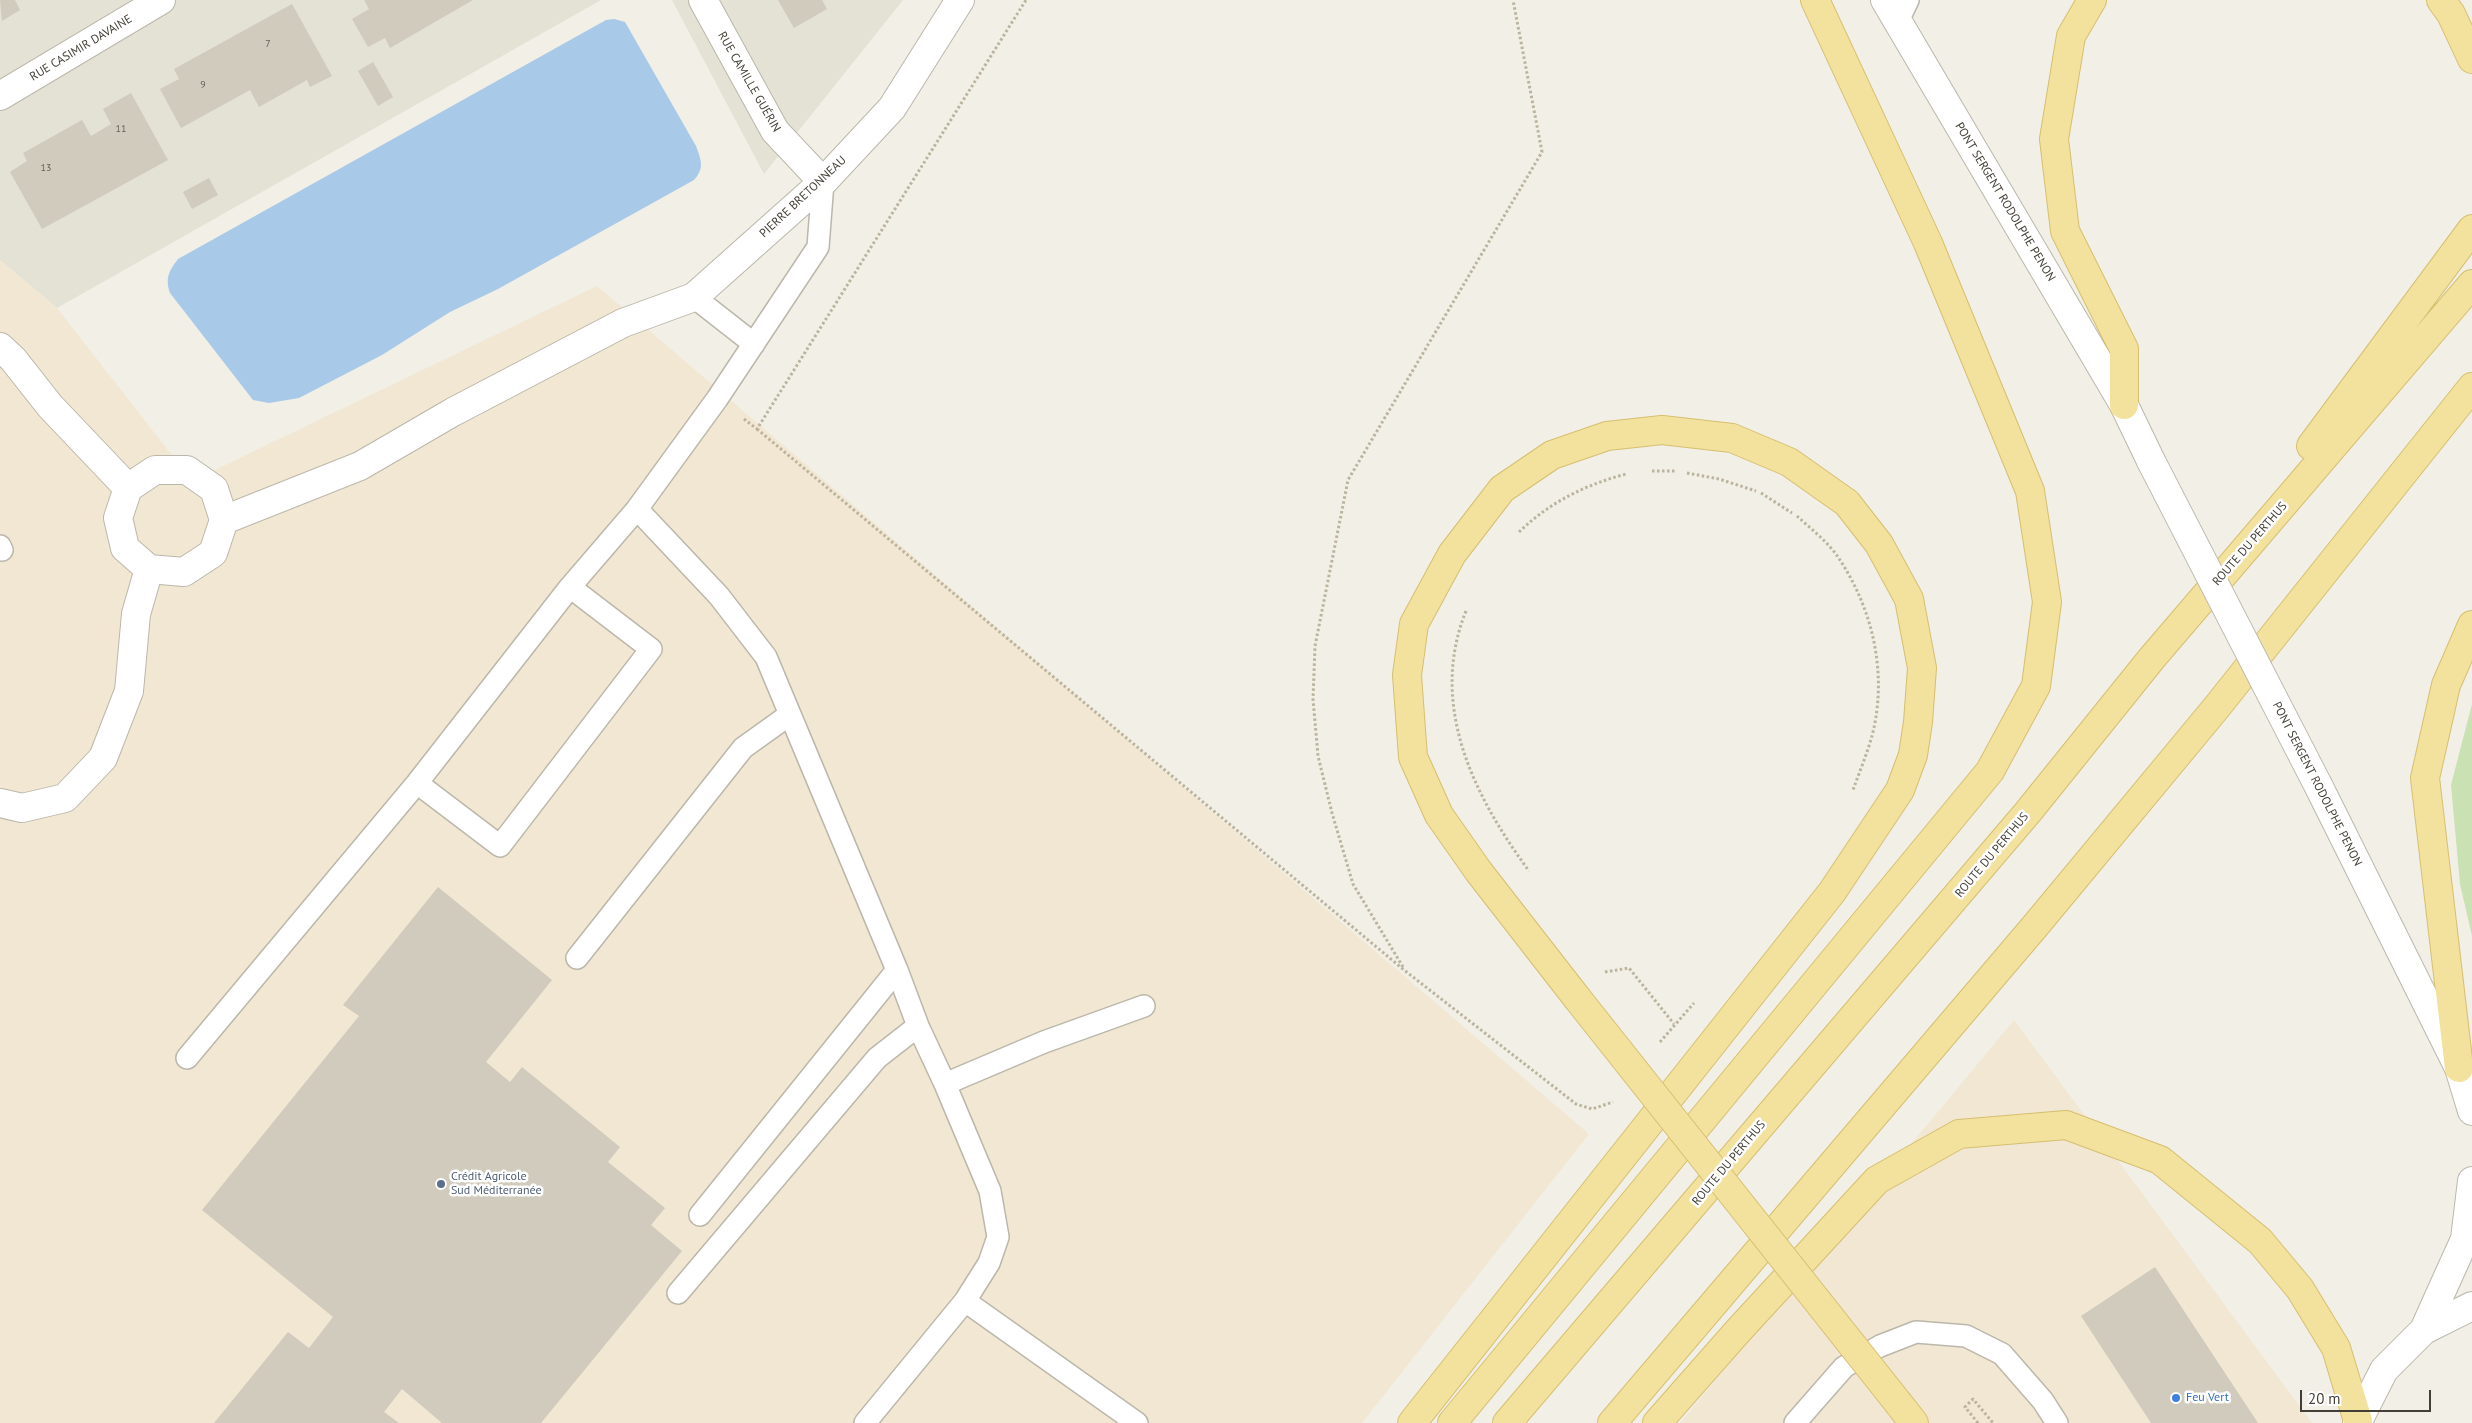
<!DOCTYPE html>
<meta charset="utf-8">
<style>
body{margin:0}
#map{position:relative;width:2472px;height:1423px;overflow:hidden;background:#f1efe6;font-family:"PT Sans",sans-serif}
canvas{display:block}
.scale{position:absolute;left:2300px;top:1390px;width:131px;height:22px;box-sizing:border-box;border:2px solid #433f36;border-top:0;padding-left:6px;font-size:15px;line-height:18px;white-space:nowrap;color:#433f36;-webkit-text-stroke:4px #fff;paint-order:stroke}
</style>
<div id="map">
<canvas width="2472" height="1423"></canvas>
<div class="scale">20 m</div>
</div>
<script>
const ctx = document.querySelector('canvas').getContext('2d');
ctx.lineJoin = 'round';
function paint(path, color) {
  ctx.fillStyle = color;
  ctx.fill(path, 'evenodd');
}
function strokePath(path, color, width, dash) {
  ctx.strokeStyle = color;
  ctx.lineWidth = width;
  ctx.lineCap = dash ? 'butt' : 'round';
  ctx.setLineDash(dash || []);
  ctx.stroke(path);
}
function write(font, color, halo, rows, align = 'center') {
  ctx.font = font + ' "PT Sans",sans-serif';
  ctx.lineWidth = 5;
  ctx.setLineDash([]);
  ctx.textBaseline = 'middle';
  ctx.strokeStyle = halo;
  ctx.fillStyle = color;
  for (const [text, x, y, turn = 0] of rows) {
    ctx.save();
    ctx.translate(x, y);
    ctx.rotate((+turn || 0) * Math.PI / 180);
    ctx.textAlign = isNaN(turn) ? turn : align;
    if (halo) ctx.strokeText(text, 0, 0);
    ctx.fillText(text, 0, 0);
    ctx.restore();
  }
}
const residential = new Path2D(`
 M0,0H601L57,308L0,260Z
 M672,0H903L764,174Z`);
const commercial = new Path2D(`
 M0,260L57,308L192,481L597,286L1589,1134L1362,1423H0Z
 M2014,1020L2312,1423H1680Z`);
const green = new Path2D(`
 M2472,704V936L2460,884L2451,785Z`);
const water = new Path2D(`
 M614,19L625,22L696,146C701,160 705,168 694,180L498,289L450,312L382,355L299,398L269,403L253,400L170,293C165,278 169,271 178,259L606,20Z`);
const building = new Path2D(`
 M0,0H15L20,10L2,21Z
 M364,0H473L390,48L385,38L368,47L352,19L369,9Z
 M778,0H822L827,9L794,28Z
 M292,4L332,76L310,87L307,80L259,107L250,90L181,128L160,89L179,79L174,69Z
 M373,62L393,97L378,106L358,71Z
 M131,93L168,160L42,229L10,172L27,161L23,153L82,120L91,136L111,124L103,109Z
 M209,178L218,195L192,209L183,192Z
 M438,887L552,980L486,1062L510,1082L522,1067L620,1147L608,1162L665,1208L651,1225L682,1251L541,1423H442L402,1389L384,1412L399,1423H214L288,1332L309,1348L333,1317L202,1210L359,1016L343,1005Z
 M2155,1267L2258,1423H2151L2081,1316Z`);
const path = new Path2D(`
 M744,419L757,429L1026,0
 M757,429L1404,970L1576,1104L1592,1109L1613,1102
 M1652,471H1676
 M1687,473L1719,479L1756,491
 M1761,493L1792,513
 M1797,516C1810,528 1828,542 1838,557C1873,609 1888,674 1872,736C1867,754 1859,773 1853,790
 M1519,532C1550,502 1585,485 1626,474
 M1466,611C1428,705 1474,796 1529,871
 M1403,967L1353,884L1332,813L1318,756L1313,699L1315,646L1348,480L1542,152L1513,0
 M1605,972L1629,968L1674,1024
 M1660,1042L1694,1003
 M1978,1423L1965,1407L1973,1399L1993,1423`);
const service = new Path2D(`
 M1898,21L1908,0
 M694,297L754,344
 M637,509L719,596L766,657L897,970L918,1026L945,1084L990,1191L998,1237L989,1263L965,1301L865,1423
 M0,546L2,550
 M417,783L500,846L651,649L570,587
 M577,958L743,748L789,715
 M187,1058L417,783L570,587L637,509L717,399L818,247L823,182
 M945,1084L1044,1042L1144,1006
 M700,1215L897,970
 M678,1293L877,1058L918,1026
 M965,1301L1137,1423
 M1795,1423L1844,1367L1880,1346L1916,1332L1966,1336L2002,1354L2043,1401L2057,1423`);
const minor = new Path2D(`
 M703,0L775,131L823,182
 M1885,0L2124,405L2151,461
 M0,96L161,0
 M0,347L13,359L50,406L128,488
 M155,470H187L214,489L224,520L213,553L184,572L149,569L125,548L118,518L128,488Z
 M224,520L360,466L453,412L623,323L694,297L823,182L892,108L960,0
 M2319,787L2459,1068L2472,1111
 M0,803L22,808L65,798L103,758L129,691L136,614L149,569
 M2424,1330L2465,1239L2472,1181
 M2357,1423L2384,1370L2424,1330L2472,1306`);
const primary = new Path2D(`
 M2092,0L2071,36L2054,139L2065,231L2124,349V405
 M2441,0L2451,14L2472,59
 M2311,446L2472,229
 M2459,1068L2425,778L2446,685L2472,625
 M1899,1404L1914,1423
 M1412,1423L1832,892L1900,790L1913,755L1918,722L1922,668L1909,599L1879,544L1847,503L1789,462L1732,438L1662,430L1607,436L1552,455L1502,489L1452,554L1414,624L1407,675L1413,757L1439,815L1479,872L1577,998
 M1452,1423L1990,771L2036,686L2047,602L2030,491L1928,243L1815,0
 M1507,1423L2028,812L2152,658L2472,284
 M1612,1423L2036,925L2216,708L2472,387
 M1657,1423L1738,1331L1877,1180L1959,1134L2066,1125L2160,1160L2260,1241L2300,1289L2336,1348L2358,1421`);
const minorBridge = new Path2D(`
 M2151,461L2319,787`);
const primaryBridge = new Path2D(`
 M1577,998L1899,1404`);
const markers = [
 [441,1184,5,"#5c6f8a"],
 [2176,1398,5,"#3f7fe0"]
];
const numberNames = [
 ["7",268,44],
 ["9",203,85],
 ["11",121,129],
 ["13",46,168]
];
const streetNames = [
 ["RUE CASIMIR DAVAINE",81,48,-31],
 ["RUE CAMILLE GUÉRIN",749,82,60],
 ["PIERRE BRETONNEAU",803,197,-43],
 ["PONT SERGENT RODOLPHE PENON",2005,202,59],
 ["ROUTE DU PERTHUS",2250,544,-49],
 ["PONT SERGENT RODOLPHE PENON",2317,784,63],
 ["ROUTE DU PERTHUS",1992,855,-50],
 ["ROUTE DU PERTHUS",1729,1163,-50]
];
const serviceNames = [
 ["Crédit Agricole",451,1177],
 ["Sud Méditerranée",451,1191]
];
const shopNames = [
 ["Feu Vert",2186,1398]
];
paint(residential, '#e4e1d5');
paint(commercial, '#f1e7d3');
paint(green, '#c9e1b3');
paint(water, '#a9c9e8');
paint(building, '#d1cbbd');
strokePath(service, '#bbb7aa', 24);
strokePath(minor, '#bbb7aa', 30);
strokePath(primary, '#d6bf6f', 30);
strokePath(path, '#bcb39d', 3, [2.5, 2.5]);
strokePath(service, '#fff', 21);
strokePath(minor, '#fff', 28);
strokePath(primary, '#f3e19e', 28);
strokePath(minorBridge, '#bbb7aa', 30, []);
strokePath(primaryBridge, '#d6bf6f', 30, []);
strokePath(minorBridge, '#fff', 28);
strokePath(primaryBridge, '#f3e19e', 28);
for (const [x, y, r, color] of markers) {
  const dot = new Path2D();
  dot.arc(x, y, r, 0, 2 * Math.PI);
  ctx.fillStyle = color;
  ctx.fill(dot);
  strokePath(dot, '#fff', 2);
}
write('10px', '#666258', null, numberNames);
write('12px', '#433f36', '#fff', streetNames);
write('12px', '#4e5e75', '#fff', serviceNames, 'left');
write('12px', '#366cbe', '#fff', shopNames, 'left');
</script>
